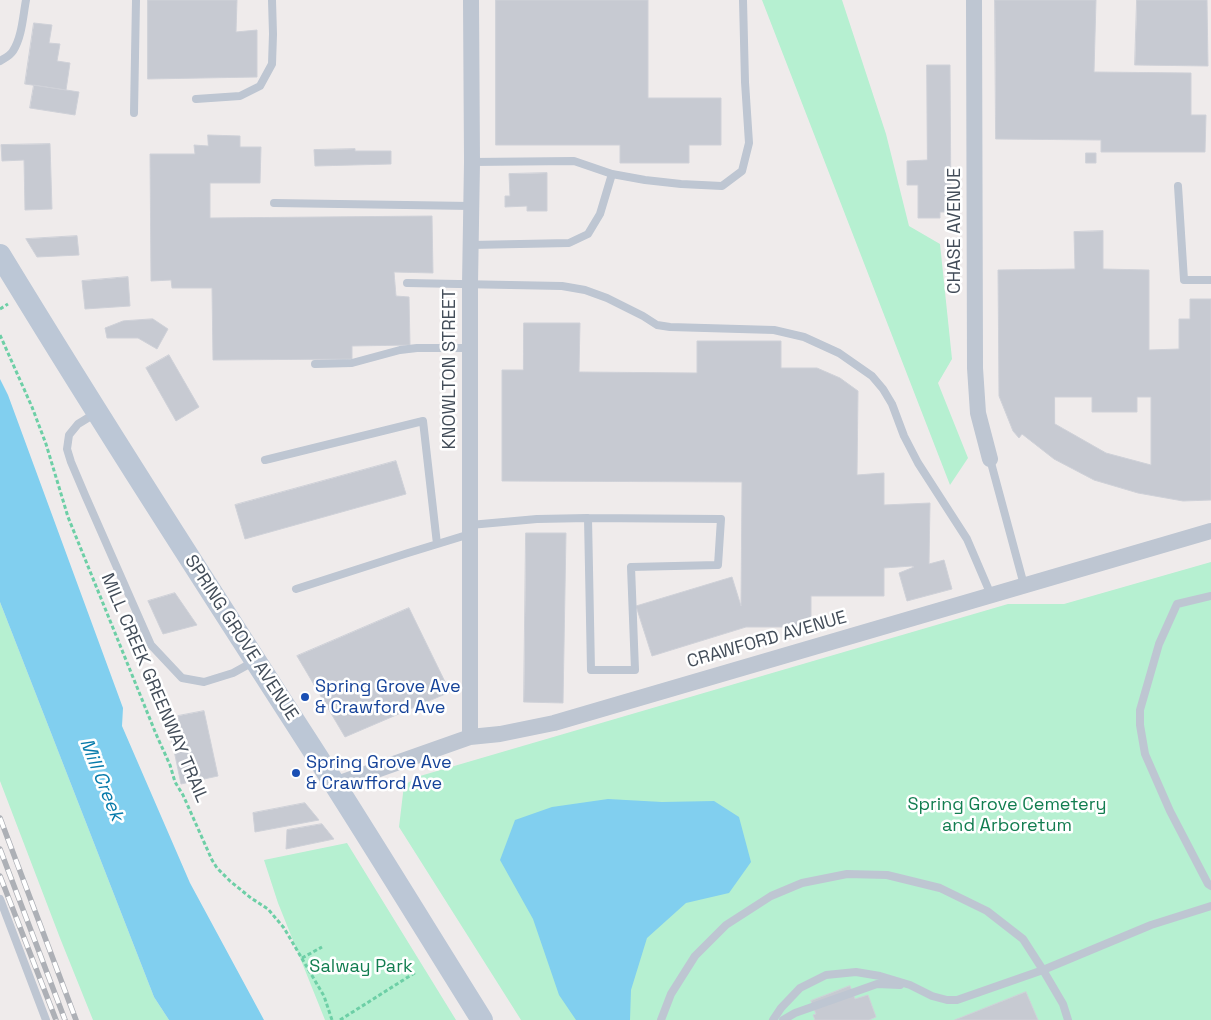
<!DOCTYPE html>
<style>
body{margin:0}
canvas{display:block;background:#efebeb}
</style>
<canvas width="1211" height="1020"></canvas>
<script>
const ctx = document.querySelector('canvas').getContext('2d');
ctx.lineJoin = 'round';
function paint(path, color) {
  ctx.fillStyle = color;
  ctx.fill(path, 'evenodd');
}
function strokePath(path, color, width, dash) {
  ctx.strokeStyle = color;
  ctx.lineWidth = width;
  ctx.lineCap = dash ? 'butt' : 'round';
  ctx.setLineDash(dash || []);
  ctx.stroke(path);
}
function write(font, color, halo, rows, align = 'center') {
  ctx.font = font + ' "Space Grotesk",sans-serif';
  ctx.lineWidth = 5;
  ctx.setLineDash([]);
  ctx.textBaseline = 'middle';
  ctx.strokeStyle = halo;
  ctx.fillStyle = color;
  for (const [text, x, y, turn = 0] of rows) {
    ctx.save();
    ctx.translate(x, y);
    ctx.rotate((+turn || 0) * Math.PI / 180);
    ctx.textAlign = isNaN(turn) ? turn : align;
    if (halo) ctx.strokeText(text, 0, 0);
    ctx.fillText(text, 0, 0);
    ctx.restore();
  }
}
const green = new Path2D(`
 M762,0H842L886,134L909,226L940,244L952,359L938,383L968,458L950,485Z
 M1211,562V1020H521L399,827L404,785L420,776L1008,604H1064Z
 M0,602L154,997L169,1020H93L60,938L0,781Z
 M347,843L456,1020H325L278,903L264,860Z`);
const water = new Path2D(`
 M0,379L8,395L123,708L122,726L190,883L264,1020H169L154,997L0,602Z
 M608,799L662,802L714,801L739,817L751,862L729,893L686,903L647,938L631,990L630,1020H576L559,995L533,919L500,860L515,820L552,807Z`);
const building = new Path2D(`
 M148,0H237L236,32L257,30V77L148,79Z
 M496,0H648V98H721V145H689V163H620V145H496Z
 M995,0H1096L1094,72L1191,73V115H1206L1205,152H1101V140L996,139Z
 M1137,0H1207L1208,66L1135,65Z
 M34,23L52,25L49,43L60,44L57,61L70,63L66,90L25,84Z
 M927,65H950L951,212H940V218H918V185H907V161L927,160Z
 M34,85L79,92L75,115L30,108Z
 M208,135L240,136V147H261L260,183H210V218L432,216L433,273L394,272L396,296L409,297L410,345L352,346V359L213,360L212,288H172L171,280L151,281L150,154H195L194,145L208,146Z
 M50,144L52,209L25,210L24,160L2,161L1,145Z
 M355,149V151H391V164L315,166L314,150Z
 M1086,153H1096V163H1086Z
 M547,173V211H527V206L505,207V196H510L509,174Z
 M1103,231V269L1149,270V350L1179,349V319H1190V299H1211V500L1183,501L1138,493L1094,480L1054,459L1022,434L1019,438L1013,431L999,396L998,270L1075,269L1074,232ZM1055,397H1092V412H1137V397H1151V465L1106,453L1055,424Z
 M77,236L79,255L37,257L26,239Z
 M128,277L130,306L85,309L82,281Z
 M153,319L168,329L157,349L138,338H107L105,328L123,321Z
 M524,323H580L579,372L697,373V341H781V368H817L840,378L858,391L857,475L884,473V505L930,503L929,564L944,560L952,589L907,601L899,573L914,567L912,566L884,568V596H811V627H746L652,656L636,606L732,577L741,606L742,482L502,481V370H523Z
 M169,355L199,407L176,421L146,368Z
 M396,461L406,494L245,539L235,505Z
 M526,533H566L563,703L524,702Z
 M175,593L197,625L163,634L148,601Z
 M409,608L450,692L345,737L297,656Z
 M204,711L218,776L181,784L171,736L182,734L178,716Z
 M305,803L319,820L255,832L253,813Z
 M322,824L334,839L286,849L287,830Z
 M850,986L855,999L868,995L876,1017L869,1020H815L813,1015L816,1014L811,1001Z
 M1026,992L1038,1020H955Z`);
const path = new Path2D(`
 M0,309L8,304
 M0,335L32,407L46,444L68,517L156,734L170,765L175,782L183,795L212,860L217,868L230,881L251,898L268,909L284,928L324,996L332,1020
 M302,958L322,947
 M340,1020L416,972`);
const lane = new Path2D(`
 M0,61C5,58 10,56 13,51C22,37 23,16 26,0
 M196,99L240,96L260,86L272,64L273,34L272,0
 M134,113L136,0
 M472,162L574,161L612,174L645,180L681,184L722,186L742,171L749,143L745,82L743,0
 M1178,186L1184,280H1211
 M274,203L471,206
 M471,245L569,243L588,234L600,214L612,174
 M407,283L562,286L585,290L607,298L643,316L657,325L670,327L774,330L804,337L839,353L872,376L883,389L892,404L904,436L918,463L967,539L991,595
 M315,364L352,363L400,350L417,348H470
 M96,413L78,424L69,435L67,449L71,462L85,495L151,645L182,678L204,682L233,673L253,662
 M990,459L1024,585
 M265,460L423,421L437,544
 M470,525L537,519L588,518L591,670H635L631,567L718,565L721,519L588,518
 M296,589L408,553L470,534
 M1211,596L1177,604L1159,644L1140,710V725L1145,754L1170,811L1208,884L1211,886
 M0,899L46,1020
 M661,1020L671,994L695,956L726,925L771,896L802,883L847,874L887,875L940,888L987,911L1023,939L1043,970L1063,1004L1068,1020
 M773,1020L781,1008L800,988L826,975L856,972L880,976L910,985L932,996L947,1000H957L1043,970L1151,925L1211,906
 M783,1020L795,1013L877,984L900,985`);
const street = new Path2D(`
 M974,0L975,368L978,413L990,459
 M470,737V284L472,162L471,0
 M334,785L470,737L500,734L554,723L1211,531`);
const secondary = new Path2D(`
 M0,255C101,421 206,584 311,747C369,837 425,929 482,1020`);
const rail = new Path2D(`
 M0,818L76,1020
 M0,849L65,1020
 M0,876L56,1020`);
const markers = [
 [305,697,5,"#1a4fb4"],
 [296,773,5,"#1a4fb4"]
];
const streetNames = [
 ["CHASE AVENUE",955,231,-90],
 ["KNOWLTON STREET",450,369,-90],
 ["SPRING GROVE AVENUE",241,638,57],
 ["CRAWFORD AVENUE",767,640,-16],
 ["MILL CREEK GREENWAY TRAIL",154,688,67]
];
const transitNames = [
 ["Spring Grove Ave",315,687],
 ["& Crawford Ave",315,708],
 ["Spring Grove Ave",306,763],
 ["& Crawfford Ave",306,784]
];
const parkNames = [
 ["Spring Grove Cemetery",1007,805],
 ["and Arboretum",1007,826],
 ["Salway Park",361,967]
];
const waterNames = [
 ["Mill Creek",101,780,68]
];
paint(green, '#b6f0d1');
paint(water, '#81cfef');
paint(building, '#c7cad2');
strokePath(building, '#cfd1d8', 1);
strokePath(path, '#6dcfa6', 3, [4, 2.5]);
strokePath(lane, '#bec6d2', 8);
strokePath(street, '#bec6d2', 16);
strokePath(secondary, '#bcc7d6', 22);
strokePath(rail, '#adb0b6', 5.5);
strokePath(rail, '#fff', 4, [11]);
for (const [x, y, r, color] of markers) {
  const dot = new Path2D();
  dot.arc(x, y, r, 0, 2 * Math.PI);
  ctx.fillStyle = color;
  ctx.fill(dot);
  strokePath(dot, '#fff', 2);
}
write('18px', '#434d59', '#fff', streetNames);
write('18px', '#164399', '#fff', transitNames, 'left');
write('18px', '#127d50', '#fff', parkNames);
write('italic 19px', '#067aaa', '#fff', waterNames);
</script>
